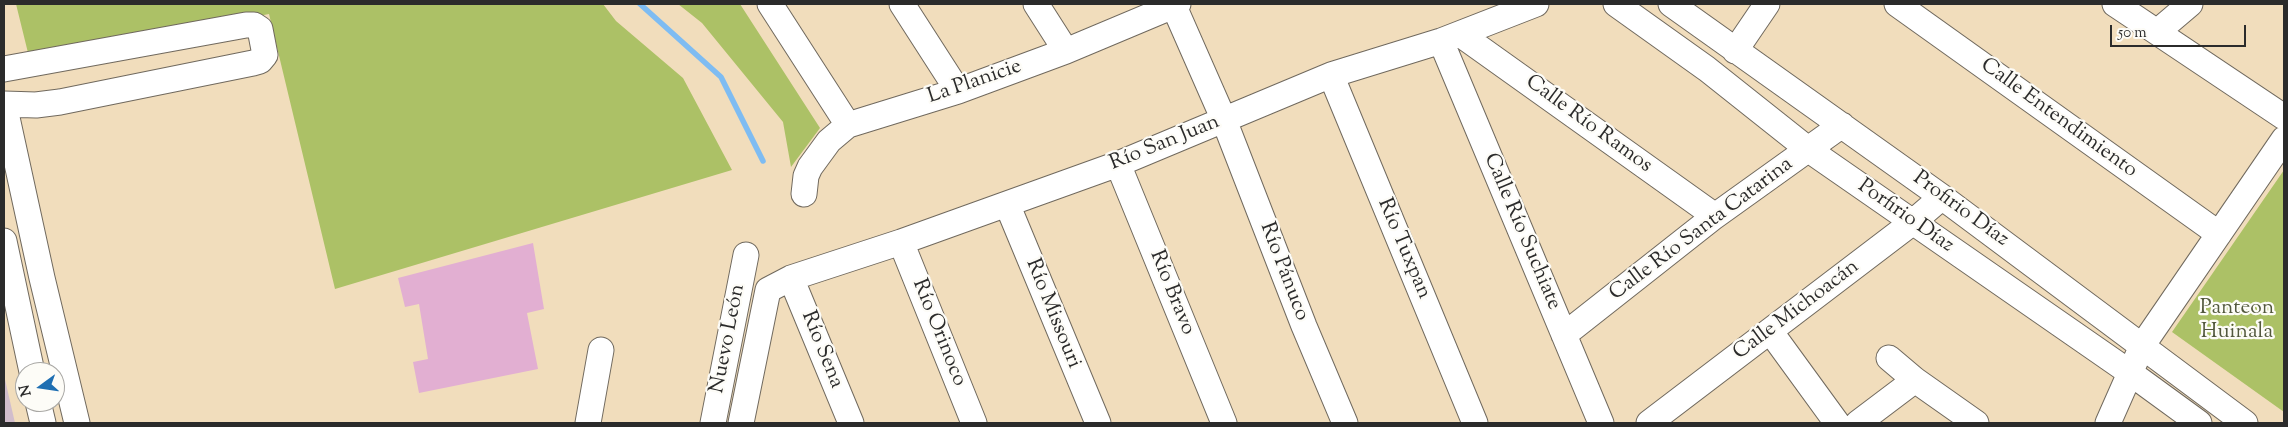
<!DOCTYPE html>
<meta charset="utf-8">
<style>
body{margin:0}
#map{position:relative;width:2288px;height:427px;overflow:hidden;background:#f1ddbc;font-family:"Sorts Mill Goudy",serif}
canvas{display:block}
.frame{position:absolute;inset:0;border:5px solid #2b2b2b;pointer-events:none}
.north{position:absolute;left:15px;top:362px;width:50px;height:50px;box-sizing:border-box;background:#fdfcf7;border:1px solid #a9a8a5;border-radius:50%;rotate:256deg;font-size:14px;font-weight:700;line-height:20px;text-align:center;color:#2b2b2b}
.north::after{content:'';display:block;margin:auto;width:18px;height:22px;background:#1f6fb2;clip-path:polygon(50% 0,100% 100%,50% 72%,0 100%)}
.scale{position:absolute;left:2110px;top:25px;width:136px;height:22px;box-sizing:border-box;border:2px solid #2b2b2b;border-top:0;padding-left:6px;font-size:15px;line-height:18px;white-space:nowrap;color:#2b2b2b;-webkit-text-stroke:4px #fdfcf7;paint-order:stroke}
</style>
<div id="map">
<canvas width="2288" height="427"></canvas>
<div class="frame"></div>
<div class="north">N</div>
<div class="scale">50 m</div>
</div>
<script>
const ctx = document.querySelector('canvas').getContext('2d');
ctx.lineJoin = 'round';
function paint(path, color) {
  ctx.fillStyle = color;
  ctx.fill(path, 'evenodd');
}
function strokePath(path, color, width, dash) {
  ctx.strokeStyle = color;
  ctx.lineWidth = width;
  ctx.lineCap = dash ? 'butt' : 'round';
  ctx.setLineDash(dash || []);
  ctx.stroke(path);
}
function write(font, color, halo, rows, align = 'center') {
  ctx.font = font + ' "Sorts Mill Goudy",serif';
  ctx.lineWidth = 4.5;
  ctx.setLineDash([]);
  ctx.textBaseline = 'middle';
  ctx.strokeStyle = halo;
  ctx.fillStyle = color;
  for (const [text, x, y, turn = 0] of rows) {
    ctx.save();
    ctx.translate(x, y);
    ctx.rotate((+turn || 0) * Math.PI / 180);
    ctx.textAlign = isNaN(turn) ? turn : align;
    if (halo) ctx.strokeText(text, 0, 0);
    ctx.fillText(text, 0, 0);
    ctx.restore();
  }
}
const industrial = new Path2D(`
 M4,375L15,423H4Z`);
const green = new Path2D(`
 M16,4H603L616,21L683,78L732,170L335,289L269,14L30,61Z
 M678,4H740L820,128L791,167L783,122L702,23Z
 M2284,170V412L2172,332Z`);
const stream = new Path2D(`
 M640,4L721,77L763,161`);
const building = new Path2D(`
 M533,243L544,309L527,313L538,369L419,393L413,362L428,359L419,304L405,307L398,278Z`);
const minor = new Path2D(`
 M770,4L848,125
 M902,4L958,91
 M1036,4L1066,51
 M1173,4L1224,120L1304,326L1345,423
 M1616,4L1707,69L1809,150L2129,372L2199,423
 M1671,4L1942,197L2245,423
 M1897,4L2219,234
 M2115,4L2284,117
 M2157,32L2190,4
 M1460,34L1715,216
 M1441,41L1601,423
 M1735,51L1767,4
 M4,69L246,25H254L260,29L265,55L260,61L253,63L60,102L36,105L4,104
 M1331,75L1475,423
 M4,104L42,278L77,423
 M1118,164L1224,423
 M804,194L806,176L810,167L829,141L848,125L958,91L1066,51L1178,4
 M1007,204L1098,423
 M4,241L32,372
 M901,242L974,423
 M791,278L851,423
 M1770,331L1837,423
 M1564,335L1715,216L1842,125
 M1889,358L1915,380L1976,423
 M38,402L43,423
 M588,423L601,350
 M713,423L746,255
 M741,423L768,290L791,278L901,242L1118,164L1331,75L1441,41L1536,4
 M1649,423L1913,222L1942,197
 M1858,423L1915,380
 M2108,423L2142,346L2284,139`);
const streetNames = [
 ["La Planicie",975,83,-19],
 ["Calle Entendimiento",2058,119,36],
 ["Calle Río Ramos",1588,125,36],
 ["Río San Juan",1165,144,-22],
 ["Profirio Díaz",1960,210,36],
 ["Porfirio Díaz",1905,217,35],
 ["Calle Río Santa Catarina",1702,230,-37],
 ["Calle Río Suchiate",1521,232,67],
 ["Río Tuxpan",1403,249,67],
 ["Río Pánuco",1283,272,69],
 ["Río Bravo",1171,293,68],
 ["Calle Michoacán",1797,311,-37],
 ["Río Missouri",1052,314,68],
 ["Río Orinoco",938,333,68],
 ["Nuevo León",729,339,-79],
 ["Río Sena",821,350,68]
];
const parkNames = [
 ["Panteon",2237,309],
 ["Huinala",2237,333]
];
paint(industrial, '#d1bdcc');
paint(green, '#acc166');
strokePath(stream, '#7ebcf2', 5.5);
paint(building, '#e2afd2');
strokePath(minor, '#70695e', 27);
strokePath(minor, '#fff', 25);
write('21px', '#2b2b2b', '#fdfcf7', streetNames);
write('21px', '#52583d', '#fdfcf7', parkNames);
</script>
